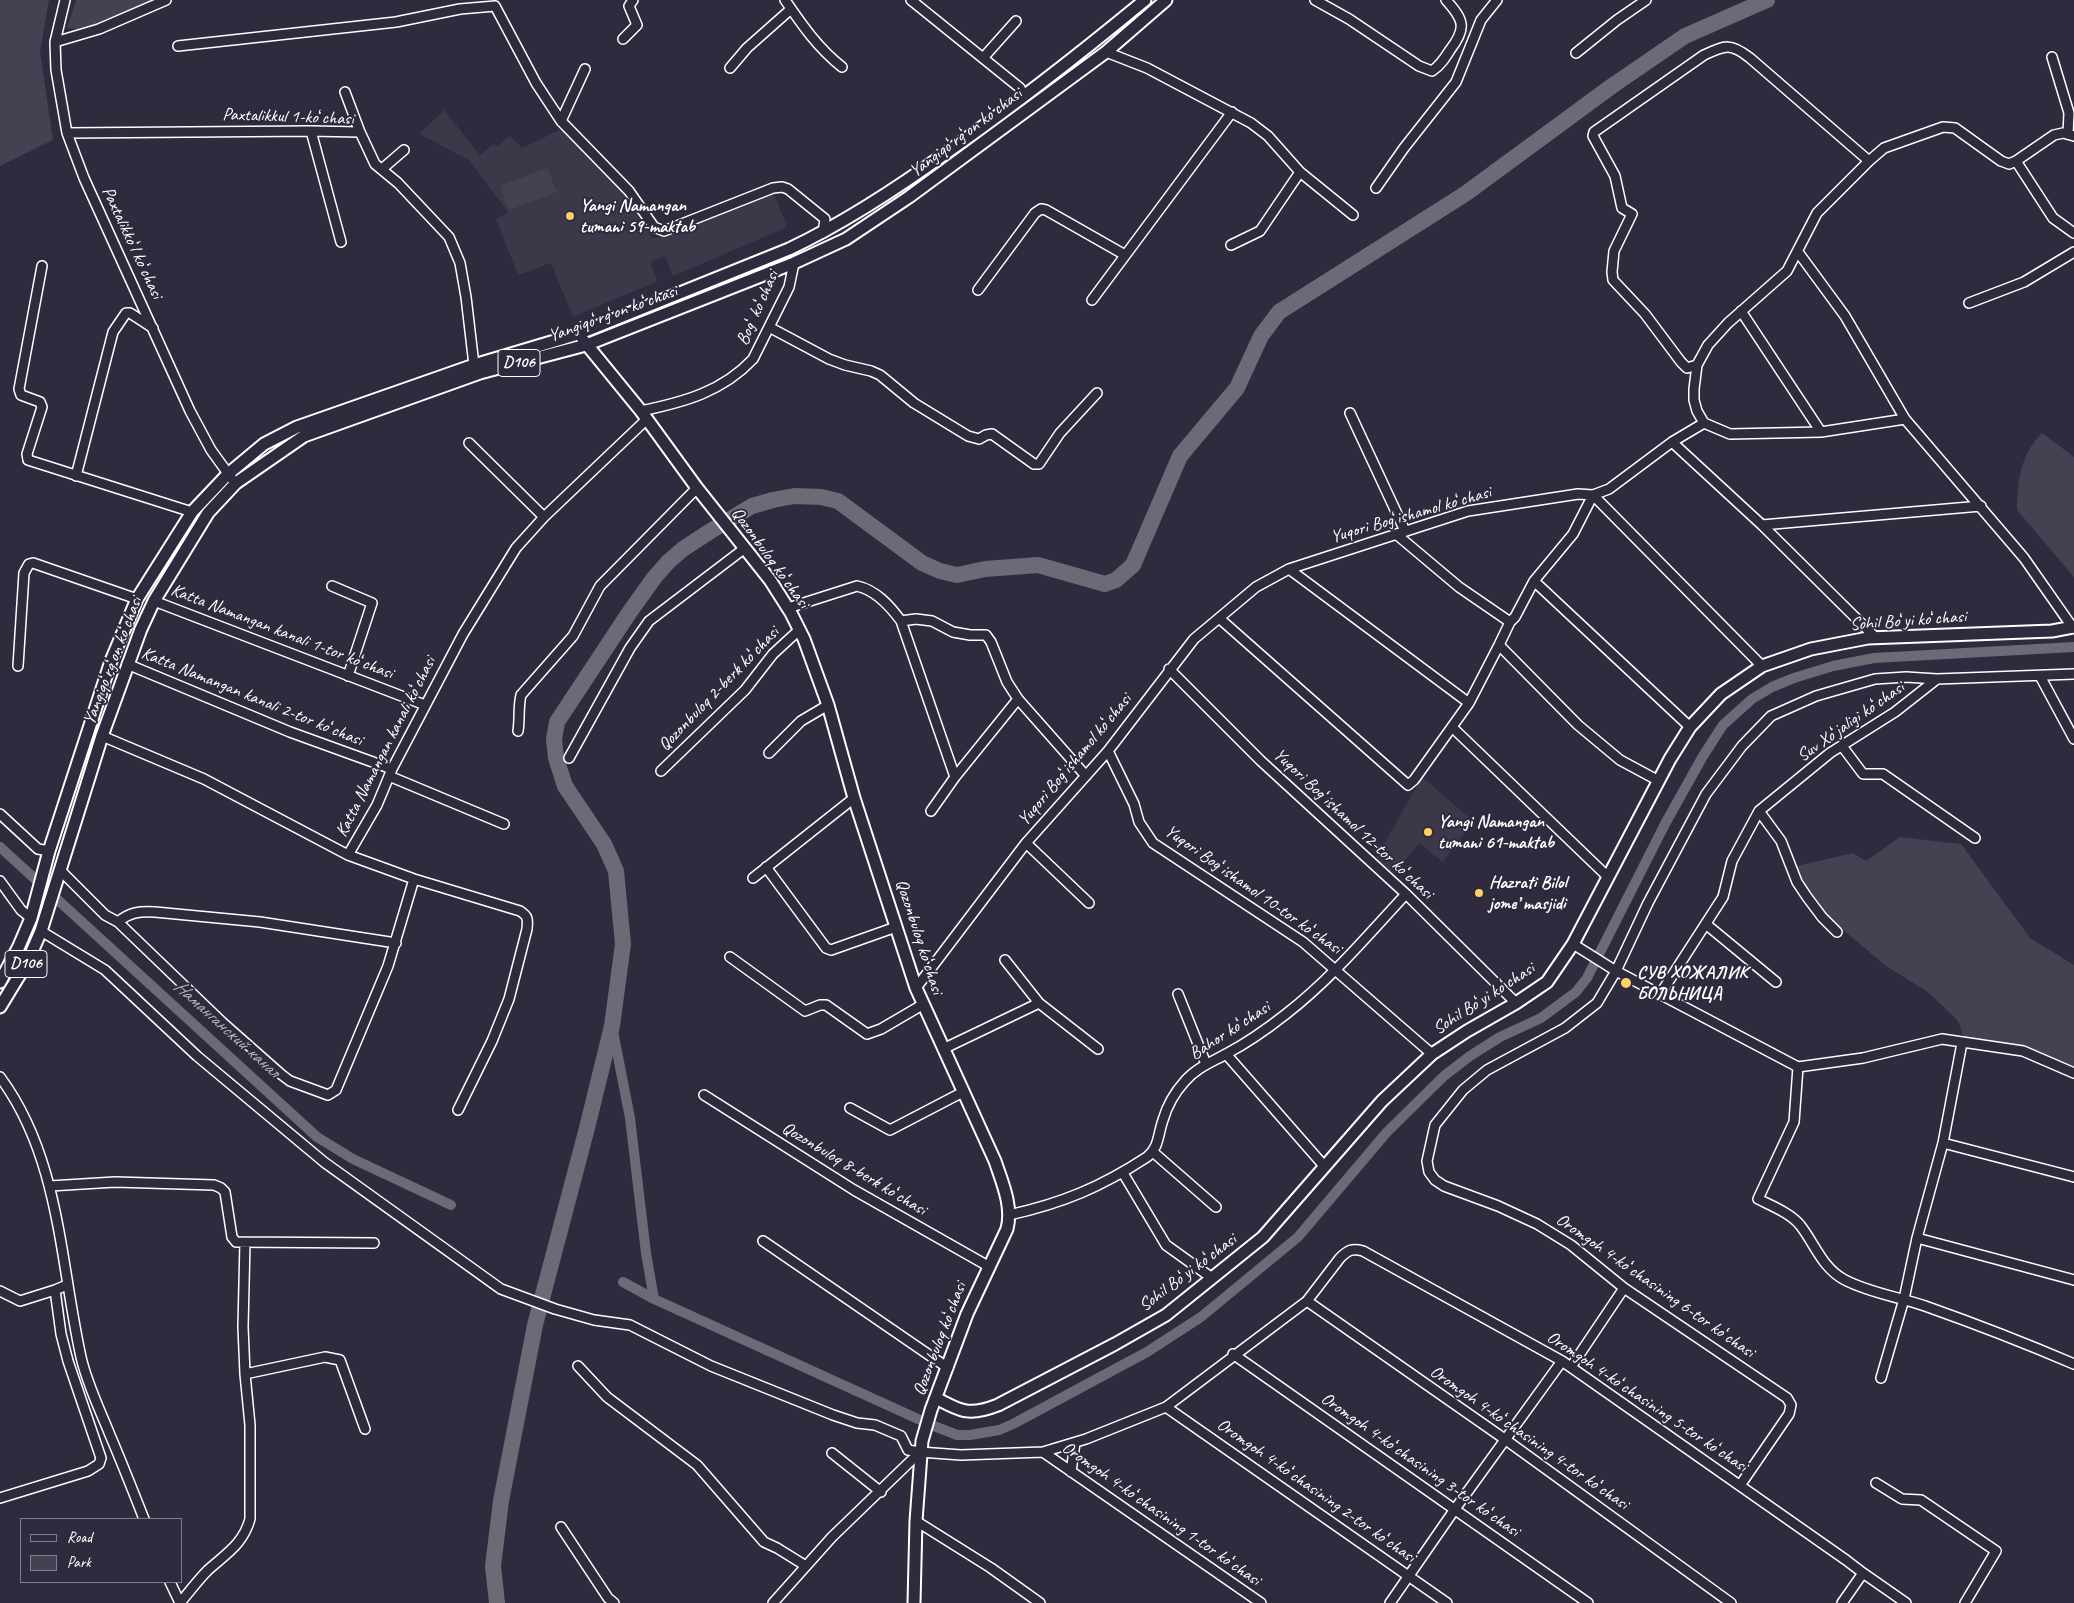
<!DOCTYPE html>
<meta charset="utf-8">
<style>
body{margin:0}
#map{position:relative;width:2074px;height:1603px;overflow:hidden;background:#2f2a3d;font-family:Caveat,sans-serif}
canvas{display:block}
.legend{position:absolute;left:20px;top:1518px;width:162px;height:65px;box-sizing:border-box;background:#2f2a3d;border:1px solid #827f8b;margin:0;padding:6px 9px;list-style:none;font-size:15px;color:#fff}
.legend li{display:flex;align-items:center;gap:10px;height:25px}
.legend b{width:25px;border:1px solid #827f8b}
</style>
<div id="map">
<canvas width="2074" height="1603"></canvas>
<ul class="legend">
<li><b style="height:6px;background:#2f2a3d"></b>Road</li>
<li><b style="height:14px;background:#464152"></b>Park</li>
</ul>
</div>
<script>
const ctx = document.querySelector('canvas').getContext('2d');
ctx.lineJoin = 'round';
function paint(path, color) {
  ctx.fillStyle = color;
  ctx.fill(path, 'evenodd');
}
function strokePath(path, color, width, dash) {
  ctx.strokeStyle = color;
  ctx.lineWidth = width;
  ctx.lineCap = dash ? 'butt' : 'round';
  ctx.setLineDash(dash || []);
  ctx.stroke(path);
}
function write(font, color, halo, rows, align = 'center') {
  ctx.font = font + ' Caveat,sans-serif';
  ctx.lineWidth = 4;
  ctx.setLineDash([]);
  ctx.textBaseline = 'middle';
  ctx.strokeStyle = halo;
  ctx.fillStyle = color;
  for (const [text, x, y, turn = 0] of rows) {
    ctx.save();
    ctx.translate(x, y);
    ctx.rotate((+turn || 0) * Math.PI / 180);
    ctx.textAlign = isNaN(turn) ? turn : align;
    if (halo) ctx.strokeText(text, 0, 0);
    ctx.fillText(text, 0, 0);
    ctx.restore();
  }
}
const built = new Path2D(`
 M444,110L480,155L494,144L497,147L510,136L522,148L560,130L612,177L652,238H659L773,191L787,227L673,276L665,256L650,262L658,281L573,317L551,263L518,275L496,219L508,212L469,160L419,134Z
 M1422,777L1473,821L1443,862L1419,843L1394,874L1376,858Z`);
const green = new Path2D(`
 M0,0H49L40,52L53,140L0,166Z
 M76,0H152L84,30L67,28Z
 M547,168L557,192L509,210L500,186Z
 M2042,433L2074,457V577L2017,510C2017,481 2021,454 2042,433Z
 M1900,837L1961,844L2030,938L2074,965V1066L2025,1049L1964,1038L1958,1021L1928,992L1886,966L1829,918L1793,867L1853,853L1866,861Z`);
const canal = new Path2D(`
 M0,847L317,1137L353,1159L451,1205
 M612,1026L630,1118L646,1253L654,1299
 M623,1282L654,1299L929,1424L957,1435H970L999,1430L1013,1424L1147,1352L1201,1317L1298,1237L1387,1132L1444,1076L1470,1056L1500,1037L1541,1018L1576,992L1587,978L1665,824L1703,756L1723,725L1752,699L1772,687L1794,678L1833,666L1874,658L2074,647`);
const river = new Path2D(`
 M497,1603L493,1566L501,1501L535,1325L587,1128L612,1026L623,944L616,871L604,844L565,786L556,758L554,739L557,722L629,613L654,578L668,562L683,549L709,532L752,506L773,500L794,496L821,497L838,501L922,563L940,571L957,575L985,569L1038,565L1105,584L1116,580L1133,565L1180,456L1237,388L1261,336L1279,312L1465,194L1612,86L1685,36L1767,0`);
const minor = new Path2D(`
 M65,0L55,42L56,70L67,133L84,178L190,411L211,450L232,479
 M785,0C802,25 818,48 842,67
 M911,0L1020,88L1024,96
 M1315,0L1349,19L1419,66L1432,71C1440,66 1445,58 1450,50C1467,28 1464,20 1446,0
 M623,39L637,25L629,6L633,0
 M55,42L99,29L166,0
 M178,46L396,22L460,9L495,6L536,83L561,121L629,191L654,227L664,231L773,188L782,187L788,189L825,219L823,233
 M1106,52L1147,68L1251,123L1268,136L1300,172L1353,215
 M1576,53L1617,20L1646,0
 M2052,57L2069,113L2068,134
 M983,58L1016,21
 M730,68L747,48L791,9
 M345,92L360,132
 M561,121L585,69
 M311,131L341,242
 M67,133L311,131L360,132L375,164L398,183L449,237L460,263L466,297L474,365
 M2016,161L2054,135L2063,133L2074,136
 M382,169L404,150
 M1376,188L1404,148L1456,82L1481,20L1497,0
 M1231,245L1260,231L1300,172
 M1798,252L1845,316L1905,419L2024,558L2073,628
 M42,266L19,389L21,395L40,402L42,407L27,454L28,460L192,512
 M978,290L1035,213L1041,209L1046,210L1125,255
 M1092,300L1232,112
 M1969,303L2024,282L2074,252
 M1741,311L1821,432
 M769,327L829,359L845,365L871,371L880,375L914,403L968,436L979,439L986,435L992,434L1034,464H1039L1060,433L1097,393
 M1697,365L1687,368L1681,362L1645,314L1613,280L1612,272L1614,251L1632,214L1622,208L1615,176L1593,136L1594,132L1704,55C1726,45 1731,43 1750,58L1869,161
 M641,411C684,402 722,392 753,359L789,287L794,263
 M1350,413L1405,531
 M1704,423L1730,434L1821,432L1905,419
 M1672,442L1762,525L1876,638
 M469,443L544,517
 M76,476L113,332L126,313H130L153,328
 M1762,525L1981,506
 M1396,534L1459,587L1510,622
 M1289,569L1469,703
 M1534,581L1690,727
 M332,586L372,603L348,676
 M154,601L425,705
 M788,608L857,586C876,590 890,606 901,621L955,777
 M1219,618L1408,785L1414,780L1469,703L1499,645L1578,725L1620,760L1659,781
 M901,621L916,619L932,621L953,632L970,635H986L991,642L1007,682L1018,699L1086,776
 M1499,645L1510,622L1515,617L1534,581L1573,534L1593,495L1762,666
 M127,664L290,732L392,769
 M18,666L24,573L29,564L33,563L137,599
 M1169,669L1261,761L1406,894L1516,1003
 M2040,676L2074,739
 M1452,727L1608,877
 M518,731C520,719 518,707 521,695L573,636L600,586L697,488
 M102,736L204,779L348,855L414,879L520,911C528,916 528,919 527,929L509,999L492,1041L458,1110
 M1842,746L1863,774H1883L1975,838
 M1108,751L1134,804L1139,822L1153,843L1303,942L1432,1054
 M769,753L801,721L828,705
 M569,758L630,648L649,621L745,548
 M661,771L745,690L773,654L799,630
 M389,776L504,824
 M931,811L955,777L1018,699
 M1759,811L1781,841L1797,882L1807,897L1822,917L1837,932
 M0,814L38,849L49,851
 M1026,843L1089,903
 M348,855L377,805L392,769L463,634L516,548L544,517L647,419
 M766,867L826,948L831,950L896,927
 M61,871L105,915L118,922L222,1022L282,1075L290,1081L328,1095L336,1090L388,966L414,879
 M753,878L854,798
 M0,881L21,910L31,918
 M118,922C130,912 140,911 155,912L260,922L396,943
 M1707,925L1776,982
 M41,931L105,970L197,1056L324,1162L501,1289L555,1309L594,1320L630,1325L711,1366L833,1415L857,1423L875,1425L901,1436L908,1450L920,1452L961,1455L1043,1452L1086,1439L1166,1407L1307,1301L1340,1258C1348,1250 1352,1248 1363,1251L1562,1361L1846,1560L1863,1573L1842,1603
 M1573,944L1616,971L1798,1067L1863,1058L1942,1039L2023,1051L2074,1073
 M730,957L805,1011L820,1005H826L867,1034L881,1029L922,1005
 M1005,960L1039,1003L1098,1049
 M916,988L1026,843L1108,751L1194,639L1256,587L1289,569L1468,511L1578,494L1593,495L1609,489L1672,442L1704,423L1697,411L1694,400V389L1697,365L1708,345L1728,323L1787,271L1817,213L1869,161L1884,148L1943,127L1955,128L2001,161L2009,164L2016,161L2053,218L2074,233
 M1661,993L1723,897L1732,861L1759,811L1830,753L1895,712L1937,679
 M1178,994L1206,1064
 M1962,1043L1943,1143L2074,1177
 M943,1049L1039,1003
 M1226,1054L1325,1167
 M1798,1067L1794,1122L1758,1199C1772,1206 1790,1213 1800,1225C1815,1244 1822,1268 1845,1280C1870,1293 1899,1297 1925,1306C1976,1324 2025,1343 2074,1364
 M0,1077C60,1158 60,1262 81,1357C87,1384 100,1410 110,1435C122,1463 133,1491 144,1519
 M704,1095L854,1190L988,1266
 M850,1108L890,1130L963,1092
 M1153,1152L1216,1207
 M1123,1173L1166,1245L1212,1278
 M50,1186L115,1182L214,1185L221,1188L225,1192L232,1237L236,1242L374,1243
 M1009,1215C1063,1203 1101,1187 1147,1157C1159,1148 1158,1134 1163,1120C1167,1106 1176,1091 1185,1081C1196,1068 1212,1062 1226,1054C1247,1043 1267,1029 1286,1014C1331,979 1368,935 1406,894
 M1917,1238L1943,1143
 M763,1241L948,1368
 M0,1291L20,1301L55,1290L67,1285
 M1307,1301L1506,1440L1731,1603
 M1233,1354L1588,1603
 M578,1366L607,1397L697,1465L764,1542L777,1548L806,1566
 M1571,1367L1624,1288
 M245,1374L325,1357L340,1360L365,1429
 M1881,1378L1904,1299L1917,1238L2074,1280
 M1166,1407L1447,1603
 M1043,1452L1261,1603
 M832,1453L881,1492
 M1071,1472L1075,1443
 M1876,1483L1902,1499L1921,1500L1996,1551L1965,1603
 M1741,1484L1789,1414L1791,1405L1787,1398L1624,1288L1571,1245L1537,1224L1498,1206L1444,1186L1435,1180L1429,1172L1427,1161L1435,1125L1463,1090L1487,1070L1565,1028L1597,1003L1616,971L1648,903L1706,794L1742,746L1771,716L1816,696L1875,679L1906,677L1937,679L2074,674
 M0,1498L88,1471L99,1464L101,1458L68,1361L61,1334L55,1290
 M916,1521L991,1568L1040,1603
 M561,1527L608,1598L614,1603
 M1863,1573L1906,1603
 M170,1582L180,1603
 M180,1603C189,1592 198,1580 208,1570C227,1553 243,1544 250,1519V1425L245,1374L243,1327L245,1242
 M773,1603L832,1537L920,1452
 M1390,1603L1455,1509L1562,1361`);
const major = new Path2D(`
 M583,340L641,411L697,488L770,580L791,613L804,639L828,705L854,798L916,988L995,1161C1002,1182 1013,1206 1007,1229L967,1314L931,1410L922,1441L916,1521L914,1603
 M0,982L19,946L31,918L49,851L111,661L137,599L192,512L228,474L264,444L297,427L474,365L578,334L789,249C846,222 899,187 950,150C1017,103 1082,52 1145,0
 M0,1007L28,961L41,931L102,736L141,629L154,601L208,513L236,483L304,436L480,373L586,345L794,263L846,239L909,197L1106,52L1166,0
 M936,1398C961,1412 970,1416 998,1405L1115,1344L1166,1315L1263,1237L1382,1101L1432,1054L1467,1031L1516,1003L1547,982L1573,944L1670,759L1690,727L1721,694L1762,666L1811,649L1868,638L2052,631L2074,627`);
const markers = [
 [570,216,5,"#ffd166"],
 [1428,832,5,"#ffd166"],
 [1479,893,5,"#ffd166"],
 [1626,983,6,"#ffd166"]
];
const shields = [
 [519,363,42],
 [26,964,42]
];
const shieldNames = [
 ["D106",519,363],
 ["D106",26,964]
];
const streetNames = [
 ["Paxtalikkul 1-koʻchasi",288,117,2],
 ["Yangiqoʻrgʻon koʻchasi",966,133,-37],
 ["Paxtalikkoʻl koʻchasi",132,243,65],
 ["Bogʻ koʻchasi",758,308,-66],
 ["Yangiqoʻrgʻon koʻchasi",613,314,-20],
 ["Yuqori Bogʻishamol koʻchasi",1411,515,-16],
 ["Qozonbuloq koʻchasi",770,558,54],
 ["Sohil Boʻyi koʻchasi",1908,621,-4],
 ["Katta Namangan kanali 1-tor koʻchasi",282,632,21],
 ["Yangiqoʻrgʻon koʻchasi",113,661,-69],
 ["Qozonbuloq 2-berk koʻchasi",719,689,-46],
 ["Katta Namangan kanali 2-tor koʻchasi",252,697,22],
 ["Suv Xoʻjaligi koʻchasi",1851,722,-35],
 ["Katta Namangan kanali koʻchasi",386,747,-63],
 ["Yuqori Bogʻishamol koʻchasi",1075,760,-50],
 ["Yuqori Bogʻishamol 12-tor koʻchasi",1353,824,43],
 ["Yuqori Bogʻishamol 10-tor koʻchasi",1253,890,35],
 ["Qozonbuloq koʻchasi",919,937,72],
 ["Sohil Boʻyi koʻchasi",1484,999,-33],
 ["Bahor koʻchasi",1230,1031,-33],
 ["Qozonbuloq 8-berk koʻchasi",854,1169,31],
 ["Sohil Boʻyi koʻchasi",1188,1273,-37],
 ["Oromgoh 4-koʻchasining 6-tor koʻchasi",1655,1286,35],
 ["Qozonbuloq koʻchasi",940,1339,-69],
 ["Oromgoh 4-koʻchasining 5-tor koʻchasi",1647,1402,34],
 ["Oromgoh 4-koʻchasining 4-tor koʻchasi",1529,1438,35],
 ["Oromgoh 4-koʻchasining 3-tor koʻchasi",1420,1465,35],
 ["Oromgoh 4-koʻchasining 2-tor koʻchasi",1316,1491,35],
 ["Oromgoh 4-koʻchasining 1-tor koʻchasi",1161,1514,35]
];
const poiNames = [
 ["Yangi Namangan",580,206],
 ["tumani 59-maktab",580,227],
 ["Yangi Namangan",1438,822],
 ["tumani 61-maktab",1438,843],
 ["Hazrati Bilol",1489,883],
 ["jome’ masjidi",1489,904],
 ["СУВ ХОЖАЛИК",1637,973],
 ["БОЛЬНИЦА",1637,994]
];
const waterNames = [
 ["Наманганский канал",226,1029,42]
];
paint(built, '#3c3749');
paint(green, '#464152');
strokePath(canal, '#6d6a77', 10);
strokePath(river, '#6d6a77', 16);
strokePath(minor, '#fff', 12);
strokePath(major, '#fff', 15);
strokePath(minor, '#2f2a3d', 9);
strokePath(major, '#2f2a3d', 11);
for (const [x, y, r, color] of markers) {
  const dot = new Path2D();
  dot.arc(x, y, r, 0, 2 * Math.PI);
  ctx.fillStyle = color;
  ctx.fill(dot);
  strokePath(dot, '#2f2a3d', 2);
}
for (const [x, y, w] of shields) {
  const box = new Path2D();
  box.roundRect(x - w / 2, y - 13.5, w, 27, 4);
  ctx.fillStyle = '#2f2a3d';
  ctx.fill(box);
  strokePath(box, '#fff', 1);
}
write('bold 16px', '#fff', null, shieldNames);
write('18px', '#fff', '#2f2a3d', streetNames);
write('bold 18px', '#fff', '#2f2a3d', poiNames, 'left');
write('italic 19px', '#b6b4bb', '#2f2a3d', waterNames);
</script>
